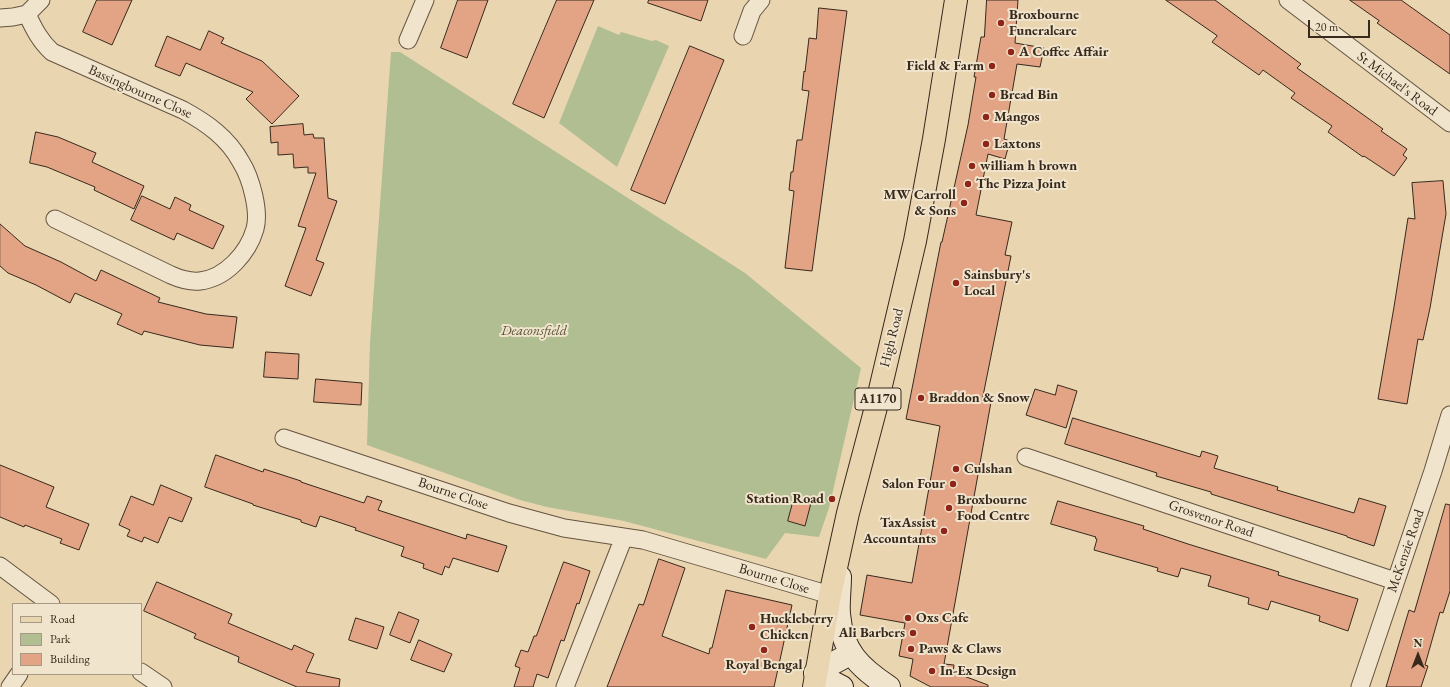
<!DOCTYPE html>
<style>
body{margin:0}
#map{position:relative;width:1450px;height:687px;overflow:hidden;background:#ead5b1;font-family:"EB Garamond",serif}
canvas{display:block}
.legend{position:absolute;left:12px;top:603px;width:130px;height:72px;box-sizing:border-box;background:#f1e4cc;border:1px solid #a79986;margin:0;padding:5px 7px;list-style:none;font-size:12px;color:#37291c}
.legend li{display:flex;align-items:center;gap:8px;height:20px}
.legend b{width:20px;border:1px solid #a79986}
.north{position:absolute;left:1398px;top:635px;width:40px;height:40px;-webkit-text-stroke:3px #f1e4cc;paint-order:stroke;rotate:0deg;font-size:11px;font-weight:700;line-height:16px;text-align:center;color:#37291c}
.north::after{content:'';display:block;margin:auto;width:14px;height:18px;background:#37291c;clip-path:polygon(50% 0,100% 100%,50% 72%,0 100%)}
.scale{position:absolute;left:1308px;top:20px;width:62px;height:18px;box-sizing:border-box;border:2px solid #37291c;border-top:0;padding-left:5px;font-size:12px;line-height:14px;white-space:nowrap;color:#37291c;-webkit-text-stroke:3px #f1e4cc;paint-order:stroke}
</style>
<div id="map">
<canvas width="1450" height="687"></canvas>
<ul class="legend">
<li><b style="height:5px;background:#ead5b1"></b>Road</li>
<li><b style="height:11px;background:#b0be91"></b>Park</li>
<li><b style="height:11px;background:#e3a485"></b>Building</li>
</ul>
<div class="north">N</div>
<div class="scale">20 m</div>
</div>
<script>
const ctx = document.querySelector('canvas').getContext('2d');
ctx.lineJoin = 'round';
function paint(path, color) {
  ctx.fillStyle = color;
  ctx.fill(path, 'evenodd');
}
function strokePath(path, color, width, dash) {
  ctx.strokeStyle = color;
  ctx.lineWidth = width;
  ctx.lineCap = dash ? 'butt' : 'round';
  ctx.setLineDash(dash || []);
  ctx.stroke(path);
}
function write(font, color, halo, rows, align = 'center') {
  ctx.font = font + ' "EB Garamond",serif';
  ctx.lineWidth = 4;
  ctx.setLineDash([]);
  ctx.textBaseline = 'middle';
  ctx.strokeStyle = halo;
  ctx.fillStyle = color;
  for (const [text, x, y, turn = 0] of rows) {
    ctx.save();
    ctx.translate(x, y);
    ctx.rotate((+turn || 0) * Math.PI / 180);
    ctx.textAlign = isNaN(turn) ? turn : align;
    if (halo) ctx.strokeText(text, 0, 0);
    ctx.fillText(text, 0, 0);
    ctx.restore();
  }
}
const green = new Path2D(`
 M598,26L619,35L621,32L652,41L656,40L669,46L617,167L559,123Z
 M391,52H400L745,273L861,368L829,508L819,537L785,533L766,559L624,521L547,507L520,500L367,445L370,343Z`);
const building = new Path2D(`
 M97,0H132L112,45L83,32Z
 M458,0H488L467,58L441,48Z
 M557,0H594L544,118L513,104Z
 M649,0H708L701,21L648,3Z
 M987,0H1018L1015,43L1044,48L1040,67L1017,64L1004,139L1010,141L1005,159L988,154L976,215L1012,222L1005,255L1011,256L982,401L991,402L944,664L954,665L953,672L988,685V687H931L910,676L913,659L899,656L905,623L860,615L867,575L912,583L940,426L906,419L941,242H942L968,125L976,77H974L981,37H984Z
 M1166,0H1215L1301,64L1297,68L1344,101L1383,129L1381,131L1407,149L1403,155L1407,158L1394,176L1364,156L1363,157L1328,132L1332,126L1291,98L1295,93L1263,70L1259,75L1212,42L1217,36Z
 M1350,0H1401L1450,35V74L1377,23L1379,21Z
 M819,8L847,11L812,271L785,268L794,191L789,190L791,172H793L797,140H802L809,91L802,90L804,71L805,72L809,38L816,39Z
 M209,31L224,38L221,43L262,61L299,96L272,124L246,99L253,92L186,63L180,76L155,66L167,36L200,50Z
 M690,46L724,60L665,204L631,190Z
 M303,124L304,135L313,134L314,138H324L328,198L337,201L316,260L324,263L311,296L285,286L306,228L298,226L316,173H308V167L294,168L293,154L278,155V142L271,143L270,127Z
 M36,132L58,137L96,153L92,162L144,186L134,209L94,190L95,187L47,167L30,163Z
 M1443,181L1446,214L1430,308L1423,340L1418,339L1407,404L1378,399L1394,307L1408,218L1415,219L1412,183Z
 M142,196L170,209L175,197L191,205L189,210L224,226L213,249L177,233L174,240L131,220Z
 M0,224L25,246L61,262L96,281L101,270L160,298L158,302L206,314L237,317L233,348L200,345L144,331L142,335L117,324L122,314L75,293L70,303L36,285L8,273L0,266Z
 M266,352L299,354L298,379L264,377Z
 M316,379L362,383L361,405L314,402Z
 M1058,385L1077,391L1066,428L1026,415L1035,389L1055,395Z
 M1073,418L1200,457L1202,451L1218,456L1214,468L1278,487L1277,490L1354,513L1359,498L1386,506L1374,546L1347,537V536L1211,494V492L1156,476L1157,473L1065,444Z
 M216,455L263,472L264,469L301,481V482L364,503L367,496L382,501L378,510L466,539L467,534L507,546L498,572L453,558L449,568L445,566L442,575L423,568L424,564L401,556L404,547L355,530L356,528L320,516L316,527L301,522V520L253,505V504L205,487Z
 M0,465L54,487L46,507L89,524L79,550L60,543L62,539L25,525L24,527L0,517Z
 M161,485L192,498L182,522L169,517L158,543L144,537L142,542L127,536L130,530L119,525L131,496L153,505Z
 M794,499L811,503L805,526L788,521Z
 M1058,501L1144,526L1143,529L1188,544L1279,572L1278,575L1358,599L1348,631L1319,621L1320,616L1271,601L1268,610L1248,604L1249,598L1208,586L1211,576L1181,568L1178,577L1157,571L1158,568L1094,550L1097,539L1095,538L1096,537L1051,524Z
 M1446,504L1450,505V591L1443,613L1440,612L1425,665L1428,666L1421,687H1386L1409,610L1414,612Z
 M659,559L685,568L662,636L709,654L710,648H712L726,590L792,605L774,687H607L639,604L643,605Z
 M564,562L590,571L579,604L577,603L564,641L561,640L548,678L537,674L533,687H514L520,668L515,666L521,650L528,652L534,636H536Z
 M157,582L232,614L228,623L292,650L294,645L314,654L306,672L340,679L339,687H297L238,662L239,657L194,638L196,634L144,611Z
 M399,612L419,620L410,643L390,635Z
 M356,618L384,627L377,649L349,640Z
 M419,640L452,654L444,672L411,660Z`);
const minor = new Path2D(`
 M1288,0L1450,123
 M27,14L41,0
 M0,18L13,17L27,14C34,29 40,41 52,52L183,110C207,123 228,138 241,162C251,178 260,211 255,229C248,253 226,278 200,281C190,282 180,279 171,275L55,219
 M743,36L752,11L761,0
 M408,40L425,0
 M284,438L509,513L564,528L643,540L830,595
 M1026,457L1395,581
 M0,566L51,604
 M141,672L163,687
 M10,687L19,674
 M565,687L624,537
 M1360,687L1433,471L1450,415`);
const secondary = new Path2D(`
 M840,577C840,589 838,602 839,614C842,651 860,668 889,687
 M815,673L850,654
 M815,673L842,687`);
const primary = new Path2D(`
 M814,687L830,595L848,513L875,411L915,241L934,139L956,0`);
const markers = [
 [1001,23,4,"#8f2418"],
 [1011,52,4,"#8f2418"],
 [992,66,4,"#8f2418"],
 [992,95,4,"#8f2418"],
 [986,117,4,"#8f2418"],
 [986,144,4,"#8f2418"],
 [972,166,4,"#8f2418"],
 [968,184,4,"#8f2418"],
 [964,203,4,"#8f2418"],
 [956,283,4,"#8f2418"],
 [921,398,4,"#8f2418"],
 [956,469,4,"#8f2418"],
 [953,484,4,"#8f2418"],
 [832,499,4,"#8f2418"],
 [949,508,4,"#8f2418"],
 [944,531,4,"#8f2418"],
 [908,618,4,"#8f2418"],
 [752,627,4,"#8f2418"],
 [913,633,4,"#8f2418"],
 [911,649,4,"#8f2418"],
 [764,650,4,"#8f2418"],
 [932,671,4,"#8f2418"]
];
const shields = [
 [878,399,46]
];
const shieldNames = [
 ["A1170",878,399]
];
const poiNames = [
 ["Broxbourne",1009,15],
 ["Funeralcare",1009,31],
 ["A Coffee Affair",1019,52],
 ["Field & Farm",984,66,"right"],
 ["Bread Bin",1000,95],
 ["Mangos",994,117],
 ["Laxtons",994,144],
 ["william h brown",980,166],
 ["The Pizza Joint",976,184],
 ["MW Carroll",956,195,"right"],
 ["& Sons",956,211,"right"],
 ["Sainsbury's",964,275],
 ["Local",964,291],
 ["Braddon & Snow",929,398],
 ["Culshan",964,469],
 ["Salon Four",945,484,"right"],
 ["Station Road",824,499,"right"],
 ["Broxbourne",957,500],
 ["Food Centre",957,516],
 ["TaxAssist",936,523,"right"],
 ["Accountants",936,539,"right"],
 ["Oxs Cafe",916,618],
 ["Huckleberry",760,619],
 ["Chicken",760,635],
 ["Ali Barbers",905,633,"right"],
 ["Paws & Claws",919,649],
 ["Royal Bengal",764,665,"center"],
 ["In-Ex Design",940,671]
];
const streetNames = [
 ["St Michael's Road",1397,84,37],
 ["Bassingbourne Close",140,92,24],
 ["High Road",892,338,-76],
 ["Bourne Close",453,494,19],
 ["Grosvenor Road",1211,519,19],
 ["McKenzie Road",1406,551,-71],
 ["Bourne Close",774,579,17]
];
const parkNames = [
 ["Deaconsfield",534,331]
];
paint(green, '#b0be91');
paint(building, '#e3a485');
strokePath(building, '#37291c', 1);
strokePath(minor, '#645441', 19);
strokePath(secondary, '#37291c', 24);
strokePath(primary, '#37291c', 24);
strokePath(minor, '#f1e4cc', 17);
strokePath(secondary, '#f1e4cc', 22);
strokePath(primary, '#ead5b1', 22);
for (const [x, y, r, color] of markers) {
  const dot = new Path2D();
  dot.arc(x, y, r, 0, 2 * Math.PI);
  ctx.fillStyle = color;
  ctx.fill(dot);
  strokePath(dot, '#f1e4cc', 1.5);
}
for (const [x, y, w] of shields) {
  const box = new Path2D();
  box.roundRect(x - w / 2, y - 11, w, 22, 3);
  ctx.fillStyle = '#f1e4cc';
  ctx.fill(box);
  strokePath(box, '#37291c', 1);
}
write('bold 13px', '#37291c', null, shieldNames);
write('bold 14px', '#37291c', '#f1e4cc', poiNames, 'left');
write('14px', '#37291c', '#f1e4cc', streetNames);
write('italic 14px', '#554e39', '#f1e4cc', parkNames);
</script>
